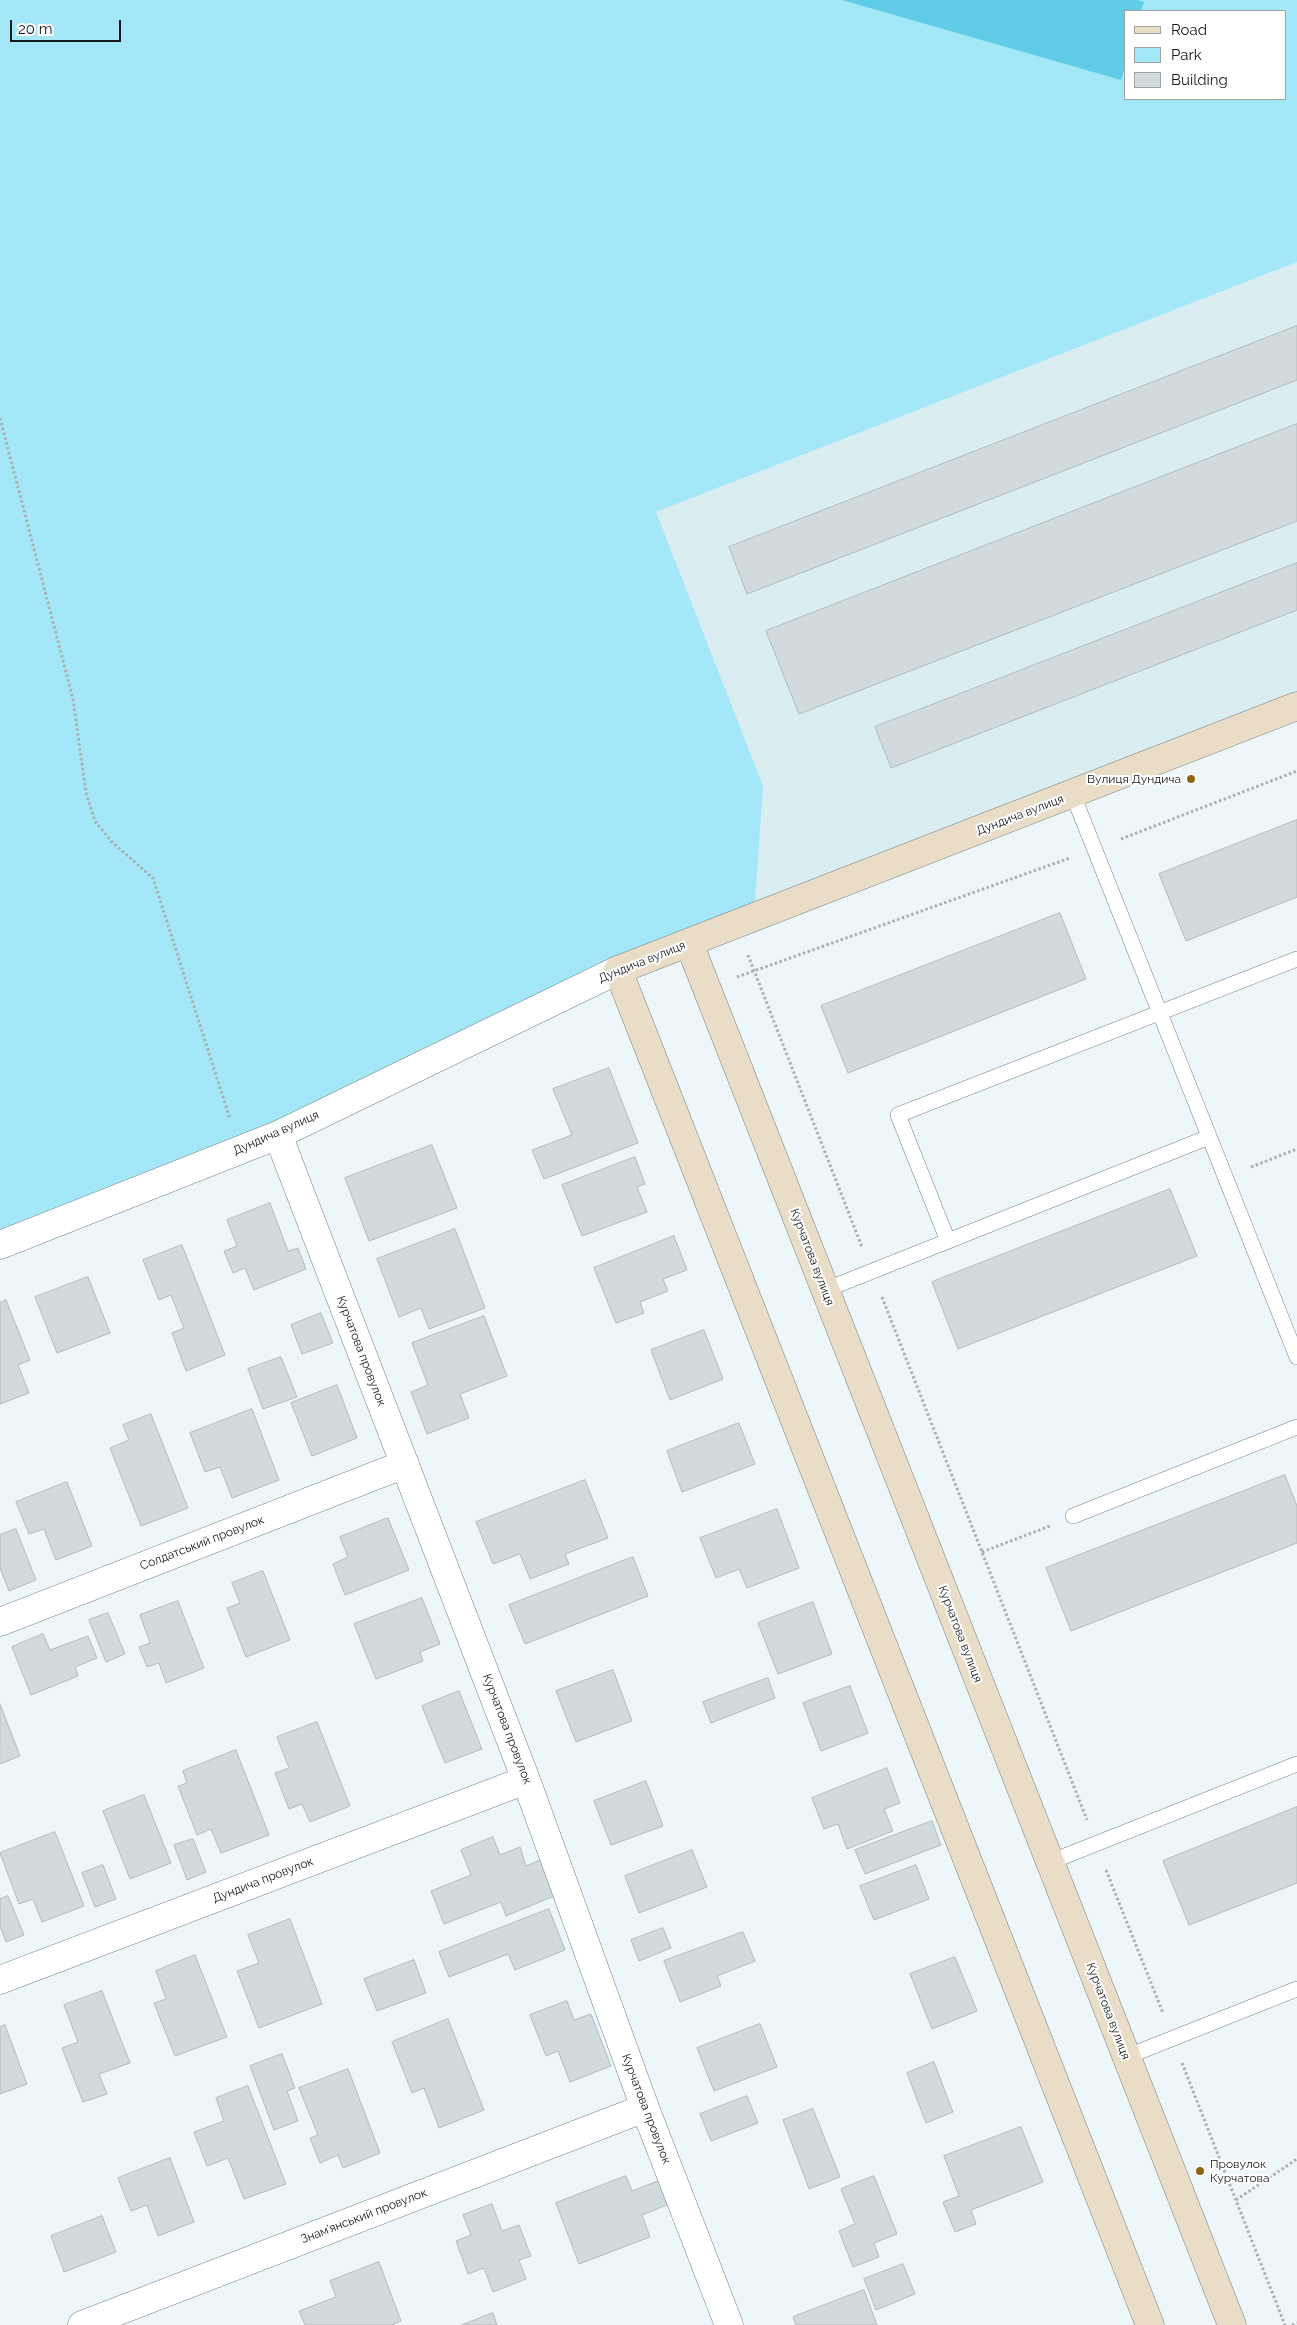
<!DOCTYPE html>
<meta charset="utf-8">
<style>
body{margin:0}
#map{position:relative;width:1297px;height:2325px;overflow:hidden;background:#edf6f9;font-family:Raleway,sans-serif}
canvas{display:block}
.legend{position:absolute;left:1124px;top:10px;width:162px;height:90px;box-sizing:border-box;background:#fff;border:1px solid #a1a3a3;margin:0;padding:6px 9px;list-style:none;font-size:15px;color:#151819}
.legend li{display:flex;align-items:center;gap:10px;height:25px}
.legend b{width:25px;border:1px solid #a1a3a3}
.scale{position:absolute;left:10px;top:20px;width:111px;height:22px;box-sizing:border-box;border:2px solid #151819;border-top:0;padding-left:6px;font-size:15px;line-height:18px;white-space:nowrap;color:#151819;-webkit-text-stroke:4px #fff;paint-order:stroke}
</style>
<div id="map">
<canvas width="1297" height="2325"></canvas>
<ul class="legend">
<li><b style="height:6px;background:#e9ddc8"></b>Road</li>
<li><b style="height:14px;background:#a4e7f8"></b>Park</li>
<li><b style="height:14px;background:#d1dadc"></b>Building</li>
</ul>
<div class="scale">20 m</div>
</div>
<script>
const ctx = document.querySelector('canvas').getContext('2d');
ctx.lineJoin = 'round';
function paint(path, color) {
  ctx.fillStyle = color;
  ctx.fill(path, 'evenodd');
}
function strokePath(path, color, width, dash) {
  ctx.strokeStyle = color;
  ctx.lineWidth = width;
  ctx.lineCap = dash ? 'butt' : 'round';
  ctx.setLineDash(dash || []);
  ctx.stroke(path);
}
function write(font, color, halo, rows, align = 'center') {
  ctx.font = font + ' Raleway,sans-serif';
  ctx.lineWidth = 4;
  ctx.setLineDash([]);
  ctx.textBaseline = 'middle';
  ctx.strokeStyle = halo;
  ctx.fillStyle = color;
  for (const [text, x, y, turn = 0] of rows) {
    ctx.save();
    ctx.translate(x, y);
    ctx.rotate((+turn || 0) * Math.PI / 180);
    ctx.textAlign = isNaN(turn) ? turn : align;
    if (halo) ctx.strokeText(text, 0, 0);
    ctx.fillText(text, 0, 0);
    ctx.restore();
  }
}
const built = new Path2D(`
 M1297,262V706L754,917L656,512Z`);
const green = new Path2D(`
 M0,0H1297V262L656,512L763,786L754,917L0,1246ZM1126,11H1286V99H1126Z`);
const forest = new Path2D(`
 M842,0H1137L1144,2L1141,11H1126V64L1121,80Z`);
const building = new Path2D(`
 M1297,326V380L747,594L729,547Z
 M1297,424V521L799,714L766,631Z
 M1297,563V610L891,768L875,727Z
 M1297,820V897L1186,941L1159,874Z
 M1060,913L1086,979L848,1073L821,1006Z
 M609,1068L638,1143L544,1179L532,1150L572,1135L553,1089Z
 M432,1145L457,1208L369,1241L345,1178Z
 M635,1157L645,1184L637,1187L647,1212L582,1236L562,1185Z
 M1170,1189L1197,1256L958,1349L932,1282Z
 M270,1203L288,1251L298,1248L306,1269L254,1290L245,1268L233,1273L224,1251L237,1246L227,1220Z
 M455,1229L485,1308L429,1329L421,1308L399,1317L377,1259Z
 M674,1236L687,1270L663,1279L668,1291L640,1302L644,1313L616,1323L594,1268Z
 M182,1245L225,1355L186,1371L172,1333L184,1328L171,1295L159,1300L143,1260Z
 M88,1277L110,1333L57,1353L35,1297Z
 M6,1300L30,1360L18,1365L29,1393L0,1404V1303Z
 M321,1313L333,1343L302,1354L291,1325Z
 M484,1316L507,1376L460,1394L469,1418L427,1434L411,1392L428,1385L412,1343Z
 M704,1330L723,1379L670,1400L651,1350Z
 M281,1357L297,1397L263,1409L248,1369Z
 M337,1385L357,1438L312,1456L291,1403Z
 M252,1409L279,1480L232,1498L220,1467L205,1472L190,1433Z
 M151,1414L188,1508L141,1526L110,1448L129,1440L123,1425Z
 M739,1423L755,1464L682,1492L667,1451Z
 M1285,1475L1297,1506V1543L1071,1631L1046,1568Z
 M585,1480L608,1538L565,1554L569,1564L530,1579L520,1554L493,1564L476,1522Z
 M67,1482L92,1546L56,1560L44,1529L29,1534L16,1502Z
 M777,1509L799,1568L747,1588L739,1569L716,1578L700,1538Z
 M388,1518L409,1570L345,1595L333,1564L348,1557L340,1537Z
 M16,1529L36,1580L9,1591L0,1568V1535Z
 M633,1557L648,1596L525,1644L509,1605Z
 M263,1571L290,1640L246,1657L227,1608L240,1603L232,1583Z
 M422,1598L440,1644L420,1652L423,1661L376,1679L354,1624Z
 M178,1601L204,1668L166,1683L159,1663L147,1667L139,1647L150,1643L140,1615Z
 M813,1602L832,1654L778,1674L758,1623Z
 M108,1613L125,1654L106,1662L89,1620Z
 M43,1634L50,1650L88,1636L97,1658L75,1667L78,1676L31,1695L12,1647Z
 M613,1670L632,1721L576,1742L556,1691Z
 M768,1678L775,1698L711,1723L703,1702Z
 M850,1686L868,1733L821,1751L803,1703Z
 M459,1691L482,1749L445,1763L422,1706Z
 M0,1704L20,1756L0,1764Z
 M317,1722L350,1806L310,1822L302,1804L289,1809L275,1773L289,1768L277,1737Z
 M236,1750L269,1835L221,1853L211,1829L197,1835L178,1786L187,1783L183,1771Z
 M887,1768L900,1803L884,1809L893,1831L847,1849L838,1824L824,1829L812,1798Z
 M646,1781L663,1826L611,1845L594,1801Z
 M144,1795L171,1863L130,1879L103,1811Z
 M1297,1807V1883L1189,1925L1163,1861Z
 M932,1821L941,1845L865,1874L855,1850Z
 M55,1832L84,1906L42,1922L33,1899L19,1904L0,1853Z
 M493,1837L500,1855L520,1847L526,1866L545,1858L559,1894L506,1916L501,1902L444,1924L431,1891L471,1875L461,1850Z
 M193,1839L206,1872L187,1880L174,1845Z
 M692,1850L707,1887L639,1913L625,1876Z
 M103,1865L116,1899L95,1907L82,1873Z
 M916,1865L929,1899L874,1920L860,1886Z
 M8,1896L24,1935L6,1942L0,1926V1899Z
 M549,1909L565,1950L515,1970L508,1954L449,1977L439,1952Z
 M290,1919L322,2004L259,2028L237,1971L259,1963L248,1935Z
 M663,1928L671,1948L639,1961L631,1940Z
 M743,1932L755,1961L717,1976L721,1986L680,2002L664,1961Z
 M195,1955L227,2037L175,2056L154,2003L166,1999L156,1971Z
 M955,1957L977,2011L932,2029L910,1974Z
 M414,1960L426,1993L377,2011L364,1979Z
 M102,1991L130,2063L99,2074L107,2094L83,2102L62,2048L78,2042L64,2005Z
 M567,2001L574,2020L591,2014L611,2066L570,2082L558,2051L546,2056L530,2015Z
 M448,2019L484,2110L439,2128L424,2088L412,2093L392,2042Z
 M760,2024L777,2067L714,2091L697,2048Z
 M5,2025L27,2084L0,2094V2027Z
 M282,2054L295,2088L287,2091L298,2121L274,2130L250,2066Z
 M934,2062L953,2112L926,2123L907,2073Z
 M348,2069L380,2153L343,2168L338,2155L320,2163L310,2138L318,2135L299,2088Z
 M248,2086L286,2184L244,2199L228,2158L207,2166L194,2132L224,2121L216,2098Z
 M747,2096L758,2123L711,2141L700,2114Z
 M813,2109L840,2177L809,2189L783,2120Z
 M1021,2127L1043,2182L971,2210L976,2224L955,2232L943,2202L959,2196L944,2156Z
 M170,2158L194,2222L158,2236L147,2205L131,2211L118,2178Z
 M626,2176L632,2191L663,2179L672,2203L642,2215L650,2237L579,2264L556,2203Z
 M874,2176L897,2234L874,2243L879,2257L853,2267L839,2231L855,2224L841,2189Z
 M492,2204L502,2231L519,2225L531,2256L519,2260L526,2279L493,2292L484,2268L468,2274L456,2241L471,2235L463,2215Z
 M102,2216L116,2252L64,2272L51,2236Z
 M379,2262L401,2321L392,2325H305L299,2311L336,2297L330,2281Z
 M903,2264L915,2294L876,2310L864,2279Z
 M864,2290L877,2325H796L793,2317Z
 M493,2313L497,2325H462Z`);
const path = new Path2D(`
 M0,418L73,699L86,793L95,821L112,842L153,878L230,1119
 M1121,839L1297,771
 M748,955L862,1247
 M737,977L1070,858
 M1251,1167L1297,1149
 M882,1297L1087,1820
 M982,1552L1050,1526
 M1106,1870L1163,2013
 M1182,2063L1285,2325
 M1236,2200L1297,2159
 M1292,2325L1297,2323`);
const lane = new Path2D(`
 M1073,795L1297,1357
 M948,1241L898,1115L1297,959
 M825,1290L1209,1137
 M1073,1516L1297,1427
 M1050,1862L1297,1764
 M1126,2057L1297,1989`);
const street = new Path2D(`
 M278,1135L526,1780L645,2108L729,2325
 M0,1245L278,1135L618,970
 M0,1622L405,1464
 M0,1980L526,1780
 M82,2325L645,2108`);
const secondary = new Path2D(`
 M689,943L1232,2325
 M1150,2325L618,970L1297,706`);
const markers = [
 [1191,779,5,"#8f650b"],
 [1200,2171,5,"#8f650b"]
];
const poiNames = [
 ["Вулиця Дундича",1181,779],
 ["Провулок",1210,2164,"left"],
 ["Курчатова",1210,2178,"left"]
];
const streetNames = [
 ["Дундича вулиця",1020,815,-21],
 ["Дундича вулиця",642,962,-22],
 ["Дундича вулиця",276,1133,-24],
 ["Курчатова вулиця",812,1257,69],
 ["Курчатова провулок",361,1351,69],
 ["Солдатський провулок",202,1543,-21],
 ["Курчатова вулиця",960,1634,69],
 ["Курчатова провулок",507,1729,69],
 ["Дундича провулок",263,1880,-21],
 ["Курчатова вулиця",1108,2011,69],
 ["Курчатова провулок",646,2109,69],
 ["Знам’янський провулок",364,2216,-21]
];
paint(built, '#daedf1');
paint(green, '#a4e7f8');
paint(forest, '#60cce6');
paint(building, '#d1dadc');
strokePath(building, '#b2bbbd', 1);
strokePath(lane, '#798183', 16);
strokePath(street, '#798183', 29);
strokePath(secondary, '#798183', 29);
strokePath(path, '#aab1b3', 3, [2.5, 2.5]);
strokePath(lane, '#fff', 15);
strokePath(street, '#fff', 28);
strokePath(secondary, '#e9ddc8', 28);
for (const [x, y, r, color] of markers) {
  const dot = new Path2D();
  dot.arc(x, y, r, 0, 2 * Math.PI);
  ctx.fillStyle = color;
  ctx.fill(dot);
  strokePath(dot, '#fff', 2);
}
write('12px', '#151819', '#fff', poiNames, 'right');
write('12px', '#151819', '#fff', streetNames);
</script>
